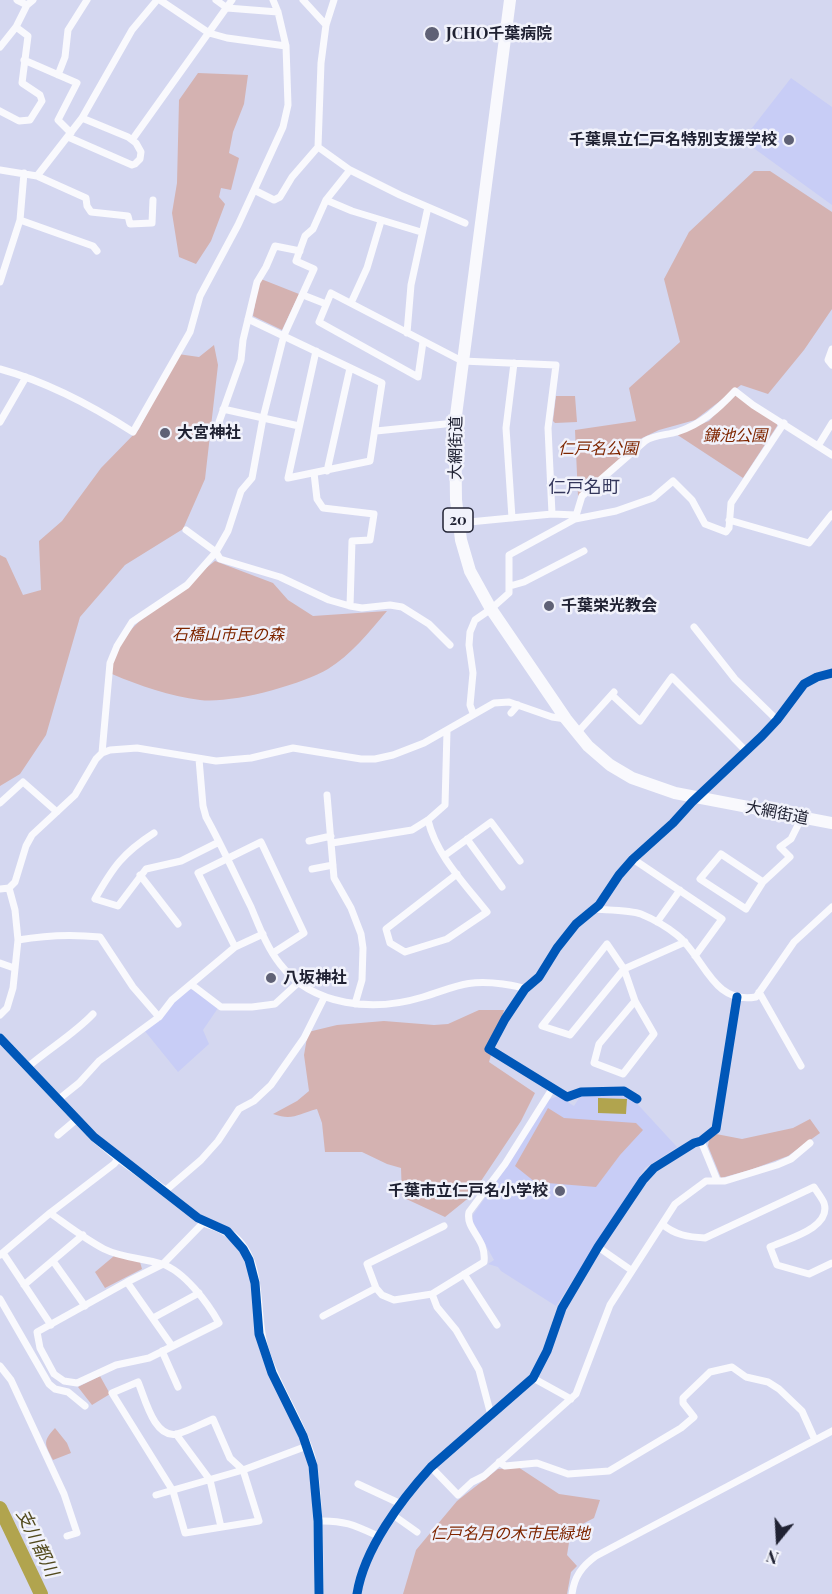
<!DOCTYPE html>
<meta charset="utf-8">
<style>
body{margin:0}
#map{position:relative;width:832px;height:1594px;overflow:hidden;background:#d4d7f0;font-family:"Playfair Display",serif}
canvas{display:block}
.north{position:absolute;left:748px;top:1510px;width:60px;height:60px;-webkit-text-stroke:4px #f1f2fb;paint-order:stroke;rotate:198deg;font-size:16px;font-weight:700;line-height:24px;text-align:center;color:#202233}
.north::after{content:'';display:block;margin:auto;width:21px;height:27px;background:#202233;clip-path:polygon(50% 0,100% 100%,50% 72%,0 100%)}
</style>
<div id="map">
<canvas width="832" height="1594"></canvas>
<div class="north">N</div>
</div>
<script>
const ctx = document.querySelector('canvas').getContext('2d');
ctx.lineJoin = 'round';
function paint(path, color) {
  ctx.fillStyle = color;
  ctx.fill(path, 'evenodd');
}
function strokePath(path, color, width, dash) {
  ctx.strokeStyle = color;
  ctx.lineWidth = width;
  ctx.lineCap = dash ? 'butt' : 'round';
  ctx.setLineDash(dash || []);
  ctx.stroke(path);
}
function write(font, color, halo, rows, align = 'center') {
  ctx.font = font + ' "Playfair Display","Noto Sans JP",serif';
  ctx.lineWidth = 5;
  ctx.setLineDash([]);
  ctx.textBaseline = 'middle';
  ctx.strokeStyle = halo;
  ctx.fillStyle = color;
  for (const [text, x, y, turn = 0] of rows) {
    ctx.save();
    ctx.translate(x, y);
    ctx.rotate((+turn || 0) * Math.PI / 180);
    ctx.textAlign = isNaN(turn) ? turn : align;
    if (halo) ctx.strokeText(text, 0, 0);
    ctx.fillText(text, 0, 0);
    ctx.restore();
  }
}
const built = new Path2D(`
 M791,78L832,107V205L748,144L745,137Z
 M189,989L197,991L218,1008L203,1030L209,1044L178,1072L144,1030Z
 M581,1095H623L631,1097L677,1147L645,1168L556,1306L501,1271L498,1267L488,1264L494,1260L473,1222V1215L510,1162L545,1101L558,1096L574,1106Z`);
const green = new Path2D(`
 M198,73L248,75L244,104L233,132L229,153L239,158L231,190L221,188L219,197L225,204L211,241L196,264L179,257L172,213L177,183L179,100Z
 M754,171H770L832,212V309L804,350L768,394L741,385L695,420L659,430L640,439L641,441L578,496L575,430L636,421L629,388L680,342L664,279L689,232Z
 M261,279L299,294L282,330L253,316L258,285Z
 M214,345L218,365L205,479L183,529L125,565L80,617L46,735L20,774L0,786V555L6,558L23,595L41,590L39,541L62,521L101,468L139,429L178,354L199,357Z
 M735,393L777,423V426L743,478L676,434L709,421Z
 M556,396H575L577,422L555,423L553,421Z
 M215,561L273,583L288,600L313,616L387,611C369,632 351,655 328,669C301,685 231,704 200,700C170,696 140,686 112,674C112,670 111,664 112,660C118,629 189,582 215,561Z
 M479,1010H504L489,1062L535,1093L521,1121L471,1196L445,1217L402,1197L401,1168L387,1164L362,1152H325L322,1123L317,1109C298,1114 293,1121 273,1114L297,1101L309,1091L304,1055L308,1032L337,1025L384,1021L434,1025L448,1024Z
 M548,1108L564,1118L636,1123L643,1130L620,1155L596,1187L535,1182L515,1166Z
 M810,1119L820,1133L788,1156L750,1170L721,1178L708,1146L709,1140L716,1134L742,1139L793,1128Z
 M114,1256L140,1262L142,1269L105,1288L95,1272Z
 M100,1376L110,1394L92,1405L78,1387Z
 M55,1428L67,1443L71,1453L53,1460C45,1444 42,1442 55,1428Z
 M518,1467L559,1494L600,1500L594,1518L571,1530L567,1555L577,1566L571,1572L567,1594H403L416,1550L457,1501L498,1469Z`);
const water = new Path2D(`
 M598,1098L627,1099L626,1114L598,1113Z`);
const river = new Path2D(`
 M0,1508L41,1594`);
const minor = new Path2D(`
 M17,0L27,5
 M160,0L209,33L227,38L286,46
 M216,0L227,8L278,12
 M303,0L326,25
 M0,47L16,27L27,5L33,0
 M24,60L77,83L58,120L71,133
 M58,75L65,57L68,30L87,0
 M0,111L19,121L30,120L42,101L40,95L22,83L28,36L16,27
 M68,137L132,165L135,164L140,159L141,152L136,143L128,137L82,118
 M132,140L232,0
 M318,147L350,170L400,195L465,223
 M0,170L37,176L86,198L87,206L91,212L128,216L130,224L152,223L153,200
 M37,176L82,118L132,30L157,0
 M254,190L274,200L280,197L292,177L318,147L321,63L326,25L334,0
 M326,200L352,211L421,232
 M20,220L93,246L97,251
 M0,282L20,220L24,173
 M303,295L326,304
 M351,303L367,268L381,221
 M248,319L382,383L370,461L288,478L316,351
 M407,333L411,285L428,207
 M423,342L418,377L319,322L331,293L462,361L556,365L548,428L552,514
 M832,349L828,360L832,365
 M0,369C48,382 91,405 133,432L190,332L200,296L238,225L283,127L288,105L286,46L278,12L273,0
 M223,409L299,426
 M0,422L26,377
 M220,429L219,422L241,360L243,340L257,282L266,267L275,246L300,251
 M376,431L455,423
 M818,446L832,423
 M327,471L350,368
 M314,473L317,499L323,508L374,514L370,540L352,541L350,606
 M512,518L506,428L514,363
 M575,519L582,496L645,441C654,435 667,435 677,432C702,424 718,409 735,391L753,405L832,455
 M729,520L809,543L832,514
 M459,523L552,514L576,515
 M186,530L216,552L220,559L280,577L329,600L350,606L362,608L390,605L402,607L429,624L450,645
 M510,586L524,582L584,551
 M694,627L735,679L777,720
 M612,695L640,721L672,677L746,751
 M473,713L470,705L473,673L469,645L470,632L475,620L491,609L509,593V555L575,519L616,511L653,498L673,481L692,500L705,524L726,532L729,528L731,503L784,423
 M511,713L518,705
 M577,733L614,692
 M102,753L110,663L117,646L132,622L187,585L216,552L228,531L241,491L252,478L263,418L284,335L314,269L296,261L305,236L313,229L326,200L350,170
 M199,759L203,806L206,817C222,846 236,877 251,907C259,926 267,948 280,964C313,1007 374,1012 423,997C456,987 466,979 503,984C510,985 518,986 525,989
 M327,795L334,878L351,908L361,934L363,948L362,980L355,1004
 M0,803L23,782L57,812
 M428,820C436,855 465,884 487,912L447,939L405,952L390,943L386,929L457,874
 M154,833C123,853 113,867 95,899L118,906L146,869L181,861L219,842
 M467,839L502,887
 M309,841L331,836
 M332,843L412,830L428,820L445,805L447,731
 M444,856L491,822L520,861
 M633,859L722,919L695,956
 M312,869L333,865
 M140,875L178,924
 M763,882L721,854L700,879L746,909L763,882L790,857L780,847L791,839L802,817
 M0,889L9,888L15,882L26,846L32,835L75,795L96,759L102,753L110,750L137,748L216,761L251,758L293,748L361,759H375L393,755L424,743L494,703L509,702L552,717L566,719
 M595,909C607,910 631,910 641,914C653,919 667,927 677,935C704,956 712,1005 756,997L794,942L832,907
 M657,922L680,890
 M18,940C46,935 72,934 100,937L133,987L159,1017
 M235,947L198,873L261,842L304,933L273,953
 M0,963L14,968
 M192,985L221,1007H252L275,1004L299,982
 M759,992L801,1066
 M635,1001L599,1044L594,1063L623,1074L654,1034L635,1001L624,969L607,944L542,1026L570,1035L624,969L685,942
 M0,1015L7,1008L13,988L18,940L15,910L9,888
 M29,1066C50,1048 74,1034 93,1014
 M59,1099L79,1083L99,1061L159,1017L172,1000L235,947L263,934
 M637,1099L624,1091L581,1092L567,1097L489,1049L505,1019L525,989L539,977L557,948L576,924L599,905L619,875L633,859L673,823L692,802L762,736L777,720L804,684L817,677L832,673
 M58,1135L77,1119
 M701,1141L717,1180
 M50,1213C67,1225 85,1239 104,1249C122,1258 143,1258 162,1264C184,1271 208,1303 219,1323L149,1358L116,1365L77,1383L64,1381L54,1374L40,1348L37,1332L127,1282L163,1264L204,1222L165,1191L201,1160L218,1141L239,1109L254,1101L271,1085L304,1038L324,998
 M662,1224C675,1235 688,1237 705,1238L814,1187C817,1192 822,1198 824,1203C832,1228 787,1239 770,1247L777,1265L809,1274L832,1263
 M444,1226L367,1264L376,1288L382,1295L394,1300L432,1294L484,1262C487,1238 465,1230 469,1212L505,1164L552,1089
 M598,1247L631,1270
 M3,1253L51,1325
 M0,1255L50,1213L114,1164L119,1158
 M53,1261L85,1306
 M464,1274L497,1325
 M127,1282L172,1346
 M24,1285L83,1235
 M432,1294L437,1307L456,1330L479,1370L491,1415
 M0,1299L49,1384L55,1389L68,1392L85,1406
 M323,1316L376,1288
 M153,1318L199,1293
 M162,1351L178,1387
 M0,1366L11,1380L64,1494L77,1533L67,1536
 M533,1378L571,1399
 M138,1382C145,1398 154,1439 177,1434C189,1431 201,1424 213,1419L230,1458L243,1470L259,1521L185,1533L173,1491L112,1393Z
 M176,1434L210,1480L221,1527
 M499,1462L505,1466L537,1463L568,1474L609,1471L681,1428L694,1417L683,1403V1398L710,1372L732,1367L746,1377L768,1382L779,1389L802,1411L815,1440
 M431,1467L458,1495L472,1482L484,1476L576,1394L610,1305L675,1204L706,1181H725L777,1165L791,1159L810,1143
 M358,1484L401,1504
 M156,1495L243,1470L307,1446
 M393,1515L417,1532
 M318,1521C345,1520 356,1526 380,1537
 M357,1594C364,1549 401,1500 431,1467L533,1378L547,1351L562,1308L598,1247L643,1180L654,1168L694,1143L701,1141L716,1129L737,997
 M572,1594C574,1577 582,1566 596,1556L832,1431`);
const tertiary = new Path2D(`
 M0,1038L94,1137L119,1158L165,1191
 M204,1222C211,1225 219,1227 225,1231C266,1253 253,1312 264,1348C275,1386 300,1419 311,1457C314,1469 315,1481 316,1493C319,1527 319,1560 319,1594`);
const primary = new Path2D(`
 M510,0L455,423L456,500L461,540L470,571L491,609L566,719L588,746L610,765L632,778L675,793L832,823`);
const cycleway = new Path2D(`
 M0,1038L94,1137L198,1218L227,1231L243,1249L249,1260L255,1283L259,1334L272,1373L303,1436L313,1466L318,1521L319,1594
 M637,1099L624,1091L581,1092L567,1097L489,1049L505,1019L525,989L539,977L557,948L576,924L599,905L619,875L633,859L673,823L692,802L762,736L777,720L804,684L817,677L832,673
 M357,1594C364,1549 401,1500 431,1467L533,1378L547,1351L562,1308L598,1247L643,1180L654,1168L694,1143L701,1141L716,1129L737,997`);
const markers = [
 [432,34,8,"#5f6175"],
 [789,140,6,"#5f6175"],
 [165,433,6,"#5f6175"],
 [549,606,6,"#5f6175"],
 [271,978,6,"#5f6175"],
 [560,1191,6,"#5f6175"]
];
const shields = [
 [458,520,30]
];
const shieldNames = [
 ["20",458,520]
];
const poiNames = [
 ["JCHO千葉病院",446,34],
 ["千葉県立仁戸名特別支援学校",777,140,"right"],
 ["大宮神社",177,433],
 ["千葉栄光教会",561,606],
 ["八坂神社",283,978],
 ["千葉市立仁戸名小学校",548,1191,"right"]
];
const parkNames = [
 ["鎌池公園",735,436],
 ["仁戸名公園",598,449],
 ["石橋山市民の森",228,635],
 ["仁戸名月の木市民緑地",510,1534]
];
const streetNames = [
 ["大網街道",456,448,-89],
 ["大網街道",777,813,11]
];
const neighbourhoodNames = [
 ["仁戸名町",584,487]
];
const waterNames = [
 ["支川都川",37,1543,64]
];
paint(built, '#c8cdf6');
paint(green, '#d4b2b1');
paint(water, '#b1a44e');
strokePath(river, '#b1a44e', 14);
strokePath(minor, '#f9f9fd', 7);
strokePath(tertiary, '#f9f9fd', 9);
strokePath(primary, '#f9f9fd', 12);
strokePath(cycleway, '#0057b8', 9);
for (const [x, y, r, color] of markers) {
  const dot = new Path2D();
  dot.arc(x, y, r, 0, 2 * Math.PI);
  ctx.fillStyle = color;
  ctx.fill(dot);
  strokePath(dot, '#f1f2fb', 2);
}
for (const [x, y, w] of shields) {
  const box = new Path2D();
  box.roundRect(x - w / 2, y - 12, w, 24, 4.5);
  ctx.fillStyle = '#f1f2fb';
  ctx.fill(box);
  strokePath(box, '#202233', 1.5);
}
write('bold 15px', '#202233', null, shieldNames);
write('bold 16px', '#202233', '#f1f2fb', poiNames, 'left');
write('italic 16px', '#7f2600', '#f1f2fb', parkNames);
write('16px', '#202233', '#f1f2fb', streetNames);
write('18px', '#34375c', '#f1f2fb', neighbourhoodNames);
write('italic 18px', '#524a1d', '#f1f2fb', waterNames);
</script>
